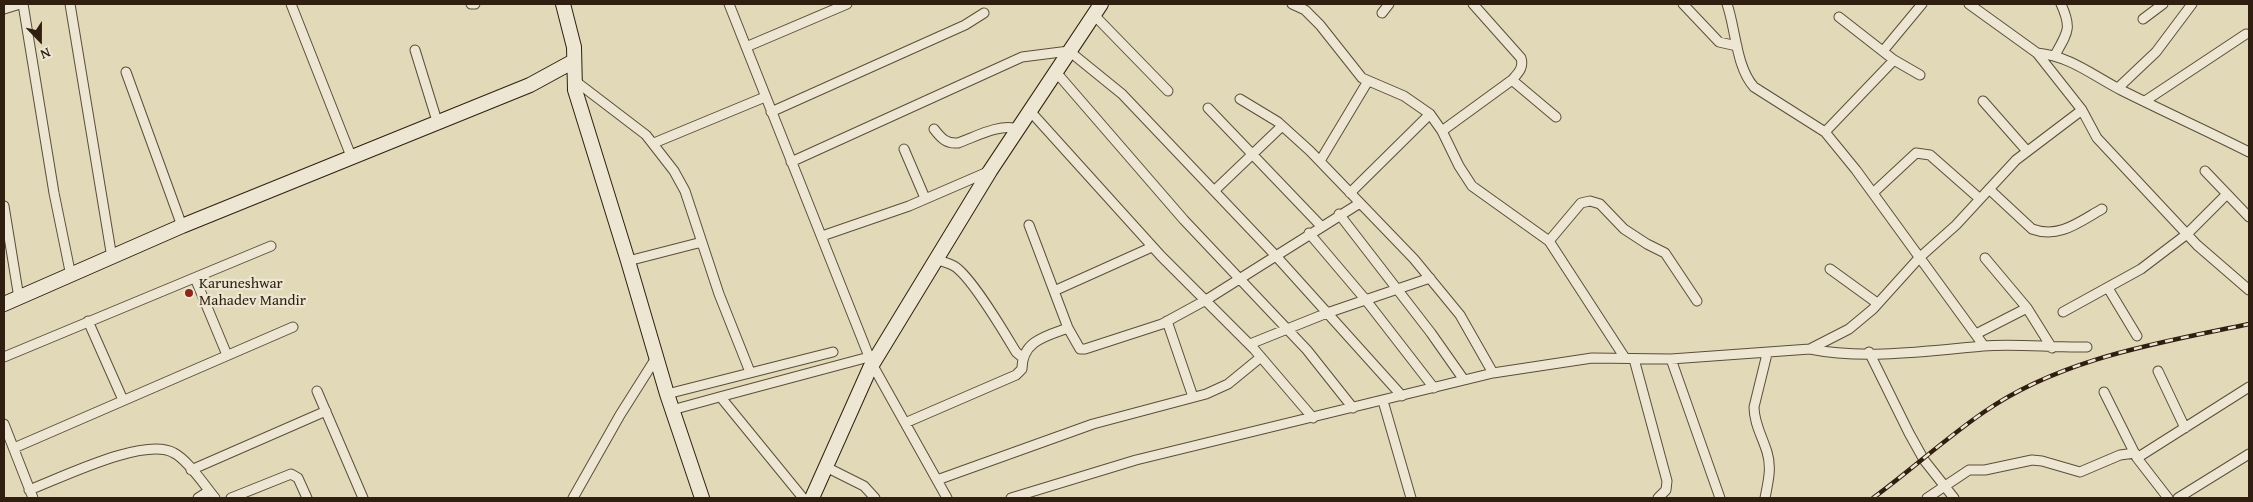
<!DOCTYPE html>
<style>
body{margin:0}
#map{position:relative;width:2253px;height:502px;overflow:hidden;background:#e2d9b9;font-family:"Gentium Book Plus",serif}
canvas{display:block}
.frame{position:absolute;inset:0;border:5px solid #301f10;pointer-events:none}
.north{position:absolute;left:15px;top:15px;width:50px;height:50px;-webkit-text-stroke:4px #ece6d2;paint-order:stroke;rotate:158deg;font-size:14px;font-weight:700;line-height:20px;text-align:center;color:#301f10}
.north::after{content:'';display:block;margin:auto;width:18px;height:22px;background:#301f10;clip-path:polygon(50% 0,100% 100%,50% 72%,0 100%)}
</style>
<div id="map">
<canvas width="2253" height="502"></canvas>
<div class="frame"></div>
<div class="north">N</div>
</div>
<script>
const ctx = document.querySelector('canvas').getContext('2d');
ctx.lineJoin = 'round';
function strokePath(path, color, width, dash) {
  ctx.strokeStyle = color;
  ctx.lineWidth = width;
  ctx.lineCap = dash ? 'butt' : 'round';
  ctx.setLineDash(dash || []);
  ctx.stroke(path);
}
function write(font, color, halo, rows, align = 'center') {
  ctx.font = font + ' "Gentium Book Plus",serif';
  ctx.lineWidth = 4.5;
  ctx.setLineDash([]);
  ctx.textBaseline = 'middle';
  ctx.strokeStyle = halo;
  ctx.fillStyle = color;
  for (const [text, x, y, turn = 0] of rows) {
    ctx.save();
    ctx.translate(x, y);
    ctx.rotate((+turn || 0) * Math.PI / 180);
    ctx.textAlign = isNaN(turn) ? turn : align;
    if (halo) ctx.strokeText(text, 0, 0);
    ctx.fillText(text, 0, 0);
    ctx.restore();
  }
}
const street = new Path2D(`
 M23,4L54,193L71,276
 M70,4L112,258
 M291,4L351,156
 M471,4H475
 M729,4L872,364L947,498
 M1292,4L1305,10L1320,25L1362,78L1404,96L1430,114L1442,131L1459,166L1472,186L1549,241L1625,358
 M1473,4L1521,58C1524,68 1518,73 1512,80L1556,117
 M1683,4L1719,42L1737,46
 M1727,4C1736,30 1736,67 1754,87L1825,132L1856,170L1984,346
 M1969,4L2037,53L2082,110L2097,138L2197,245L2249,290
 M4,9L20,4
 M1382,13L1389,4
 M1095,16L1168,91
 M1839,17L1894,60L1920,75
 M2143,19L2163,4
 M746,47L847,4
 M415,50L437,121
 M1883,51L1922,4
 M2037,53C2070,56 2092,75 2121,90C2163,111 2207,131 2249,152
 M2055,55C2068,32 2072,28 2061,4
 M1055,71L1184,220L1307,350L1353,408
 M126,72L182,226
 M574,80L646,135L674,171L685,191L719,294L750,372
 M2118,88L2156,52L2192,4
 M1240,99L1278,122L1310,151L1414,259L1460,315L1493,373
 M1983,101L2027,151
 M2145,101L2246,34
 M1208,108L1321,226
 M1030,111L1161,256L1254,349L1313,418
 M771,112L965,25L984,13
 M934,129C941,138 946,144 958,143C975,137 1000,123 1018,129
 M1442,131L1512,80
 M1825,132L1894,60
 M654,143L765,97
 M904,149L925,198
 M1320,161L1368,81
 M791,162L1022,57L1069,51L1122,94L1276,256L1402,396
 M2205,171L2249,217
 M1989,189L2032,229C2059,239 2079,222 2102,209
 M1214,191L1282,126
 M1350,193L1430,114
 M1873,193L1916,153L1930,155L1980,199
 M4,206L19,298
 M1339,214L1431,333L1464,380
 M1029,225L1068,328L1080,349H1085L1162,324L1206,300L1360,203
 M1309,233L1365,299L1434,388
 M822,236L909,206L990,171
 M1549,241L1581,203L1590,201L1600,204L1624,229L1647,244L1665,253L1697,301
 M1985,258L2027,308L2052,348
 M935,259C941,261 949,263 954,266C971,276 1004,332 1016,352L1022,357
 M628,261L702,242
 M1830,269L1877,303
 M195,278L227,355
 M2108,288L2137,336
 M1054,291L1152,247
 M2063,312L2141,269L2187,234L2227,194
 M88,321L123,400
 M1167,321L1193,397
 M1976,334L2027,308
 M1250,344L1327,313L1430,278
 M1810,349C1864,360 1928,351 1983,346C2017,343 2052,348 2087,347
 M1869,352L1909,433L1924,460L1954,498
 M4,357L271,246
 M1634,359L1667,481L1666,490L1658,498
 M1671,359L1720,498
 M2158,371L2185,428
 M317,391L363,498
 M2104,392L2137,458L2249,387
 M667,394L833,352
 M1383,401L1411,498
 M672,410L723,396
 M905,423L1016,375L1022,369C1022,341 1046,336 1068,328
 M4,424L33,498
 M14,448L293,327
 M2137,458L2168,498
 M826,467L864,486L875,498
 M191,470L326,411
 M937,480L1093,424L1206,394L1228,384L1261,357
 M29,490C61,478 145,436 174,453C188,460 205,486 215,498
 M198,498L209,491
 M231,498L291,474L298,478L307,498
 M573,498L620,415L656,358
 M803,498L723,400V396L869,357
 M1011,498L1136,460L1493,373L1592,358L1671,359L1810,349L1849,329L1873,309L1919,258L1956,225L2016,160L2082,110
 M1765,498C1768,482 1772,468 1767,452C1762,436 1754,423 1754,407L1767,354
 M1927,498L1969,470H1985L2032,460L2042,461L2080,472L2120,455L2135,453
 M2178,498L2249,454`);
const secondary = new Path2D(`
 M563,4L574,47L575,90L628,261L667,394L702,498
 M4,304L182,226L530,85L574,61
 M812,498L870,368L990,171L1101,4`);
const rail = new Path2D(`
 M1873,498C1911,470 1946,438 1984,412C2062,358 2159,343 2249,324`);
const markers = [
 [189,293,5,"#8f2418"]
];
const poiNames = [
 ["Karuneshwar",199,284],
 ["Mahadev Mandir",199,301]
];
strokePath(street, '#5c4e3a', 11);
strokePath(secondary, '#301f10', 16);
strokePath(street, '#ece6d2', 9);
strokePath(secondary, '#ece6d2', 14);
strokePath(rail, '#301f10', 4.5);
strokePath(rail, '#ece6d2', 2.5, [8]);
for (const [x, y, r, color] of markers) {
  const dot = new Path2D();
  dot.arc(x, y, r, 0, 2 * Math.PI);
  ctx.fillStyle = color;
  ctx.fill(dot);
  strokePath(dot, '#ece6d2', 2);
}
write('15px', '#301f10', '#ece6d2', poiNames, 'left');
</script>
